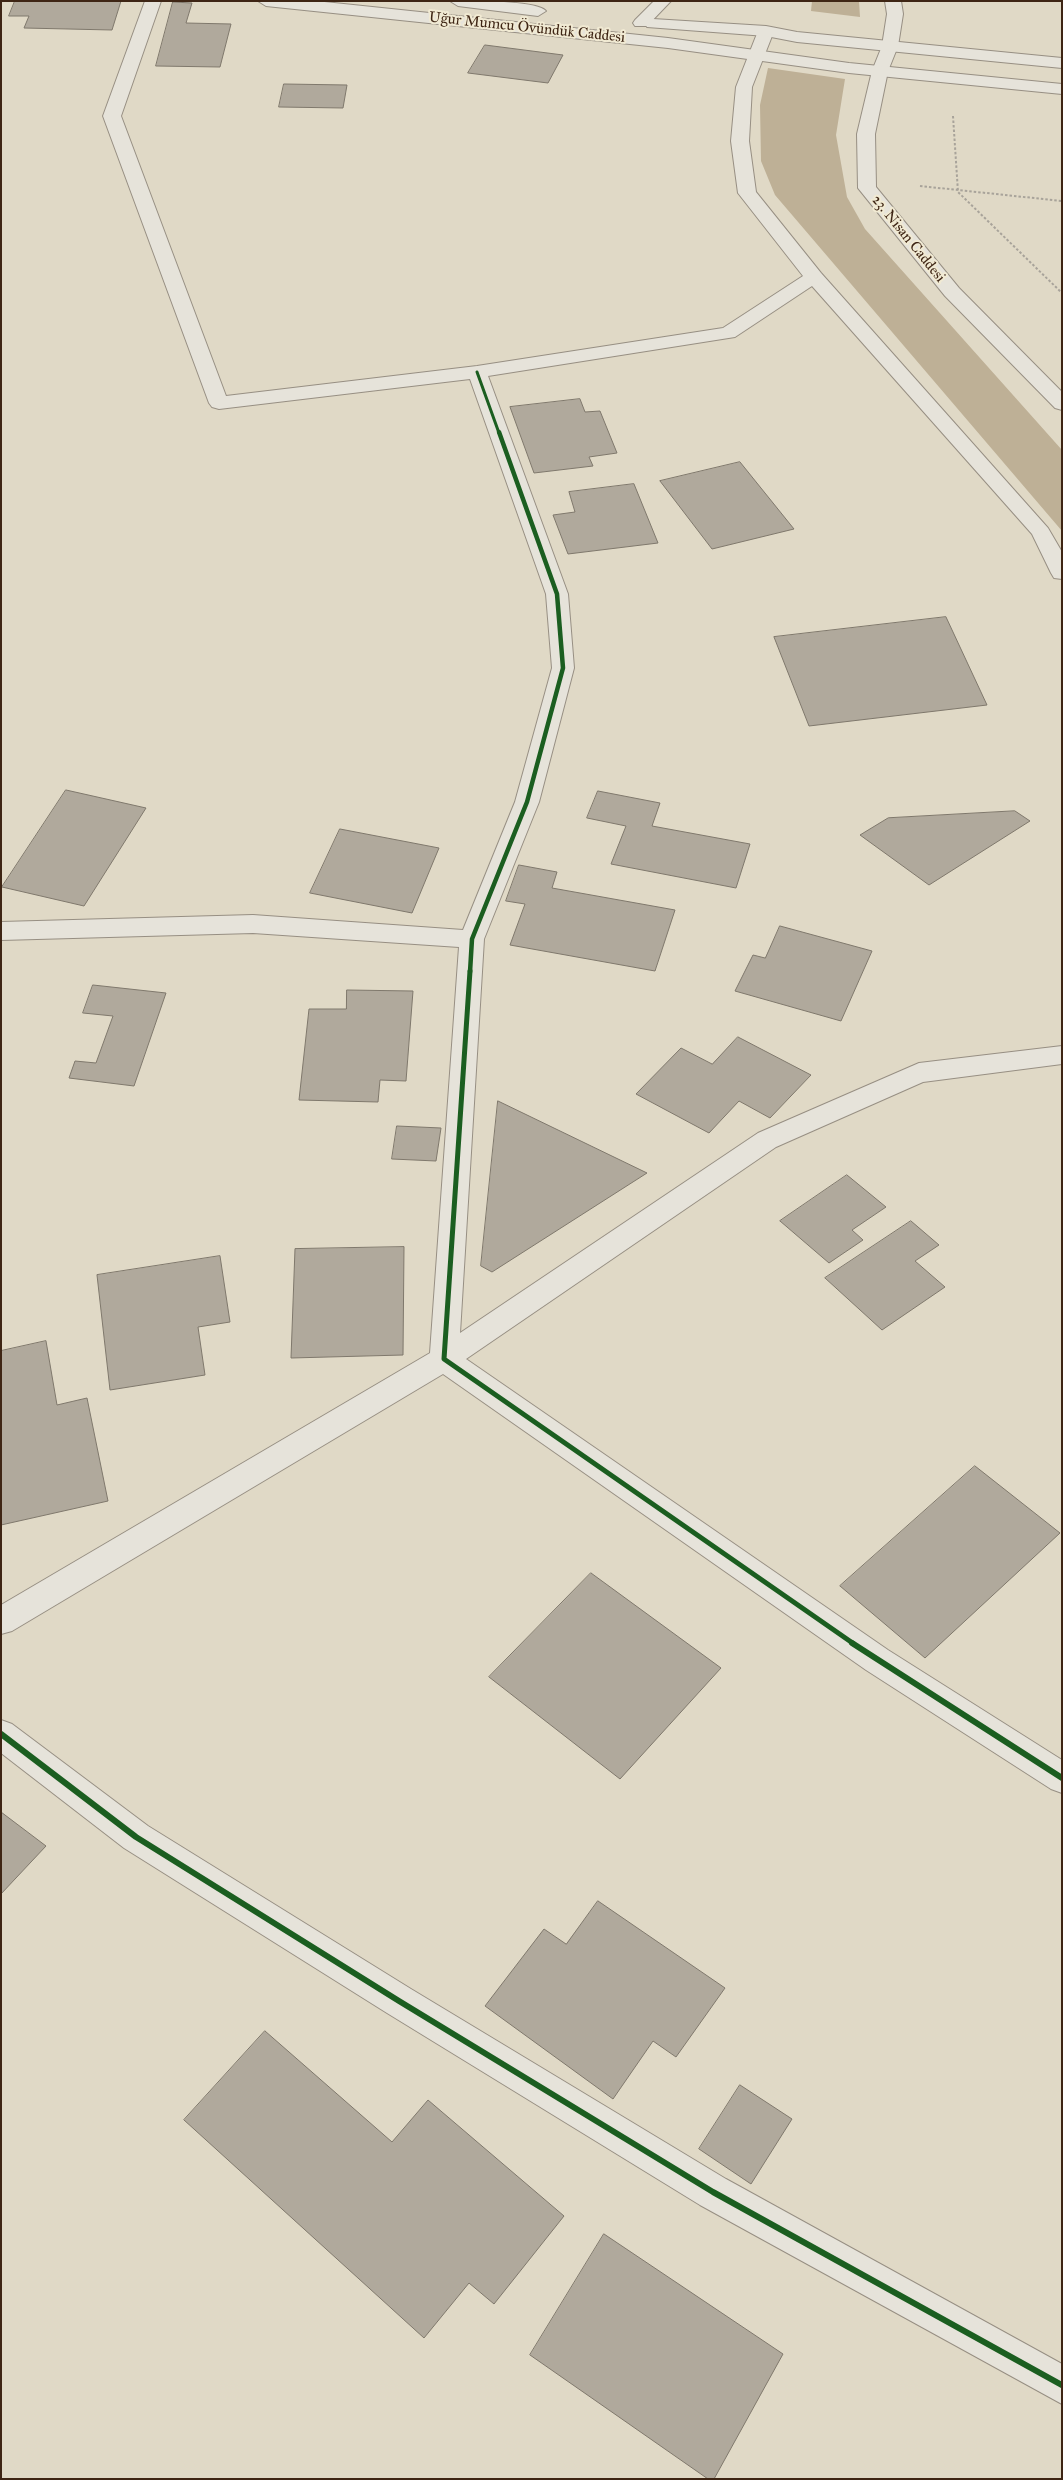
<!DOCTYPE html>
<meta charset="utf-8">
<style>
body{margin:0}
#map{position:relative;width:1063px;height:2480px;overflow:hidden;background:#e0d9c6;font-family:"IM FELL Great Primer",serif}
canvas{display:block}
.frame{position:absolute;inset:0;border:2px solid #3e2514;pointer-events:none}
</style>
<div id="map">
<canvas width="1063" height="2480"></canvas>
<div class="frame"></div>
</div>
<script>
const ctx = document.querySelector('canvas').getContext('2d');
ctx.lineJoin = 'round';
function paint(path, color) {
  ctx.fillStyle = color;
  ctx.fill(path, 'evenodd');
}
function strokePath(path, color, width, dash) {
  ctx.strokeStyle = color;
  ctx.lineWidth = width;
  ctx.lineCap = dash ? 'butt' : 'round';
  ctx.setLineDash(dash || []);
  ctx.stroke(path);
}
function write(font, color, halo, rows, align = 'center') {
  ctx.font = font + ' "IM FELL Great Primer",serif';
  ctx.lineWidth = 4;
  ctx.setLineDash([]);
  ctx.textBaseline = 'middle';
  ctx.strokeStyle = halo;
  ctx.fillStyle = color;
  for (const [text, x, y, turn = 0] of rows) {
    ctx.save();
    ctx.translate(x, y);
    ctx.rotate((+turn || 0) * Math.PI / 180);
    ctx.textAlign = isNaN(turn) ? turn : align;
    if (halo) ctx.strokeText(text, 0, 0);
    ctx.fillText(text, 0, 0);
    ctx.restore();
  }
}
const water = new Path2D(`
 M812,1H859L860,17L811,11Z
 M768,68L845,79L836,135L847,197L865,229L1062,450V531L775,195L761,161L760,105Z`);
const building = new Path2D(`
 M15,1H121L112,30L24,28L29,16H9Z
 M173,2L192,3L186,23L231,24L220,67L156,66Z
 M485,45L563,55L548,83L468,73Z
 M284,84L347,85L343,108L279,107Z
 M580,399L585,412L600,411L617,453L589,457L593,466L534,473L510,407Z
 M740,462L794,529L712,549L660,481Z
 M634,484L658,543L568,554L553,515L575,512L569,492Z
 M946,617L987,705L809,726L774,637Z
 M66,790L146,808L84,906L2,887Z
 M598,791L660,803L652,826L750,844L736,888L611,864L626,826L587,818Z
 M1015,811L1030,821L929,885L860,835L888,818Z
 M340,829L439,848L412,913L310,893Z
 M519,865L557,872L552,888L675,910L655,971L510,945L525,904L506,901Z
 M780,926L872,951L841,1021L735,991L753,955L765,958Z
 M93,985L166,993L134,1086L69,1078L75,1061L96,1063L113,1016L83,1013Z
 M347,990L413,991L406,1081L380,1080L378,1102L299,1100L309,1009H346Z
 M738,1037L811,1075L770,1118L739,1101L709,1133L636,1094L681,1048L712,1064Z
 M498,1101L647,1173L492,1272L481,1266Z
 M397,1126L441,1128L436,1161L392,1159Z
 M847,1175L886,1207L852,1230L863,1240L829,1263L780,1221Z
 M911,1221L939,1245L915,1261L945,1287L882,1330L825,1278Z
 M404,1247L403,1355L291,1358L295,1249Z
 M220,1256L230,1322L198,1327L205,1375L110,1390L97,1275Z
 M46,1341L57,1405L87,1398L108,1501L1,1525V1351Z
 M975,1466L1060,1533L925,1658L840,1586Z
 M591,1573L721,1668L620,1779L489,1677Z
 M1,1812L46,1846L1,1894Z
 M598,1901L725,1988L676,2057L653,2041L613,2099L485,2006L544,1929L566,1944Z
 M265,2031L392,2142L428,2100L564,2216L494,2304L469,2283L424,2338L184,2120Z
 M740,2085L792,2119L751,2184L699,2149Z
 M604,2234L783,2354L714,2479H708L530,2355Z`);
const path = new Path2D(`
 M953,116L958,192L1062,293
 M920,186L1062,201`);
const minor = new Path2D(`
 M145,1H161L121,116L226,396L477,366L723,328L803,276L738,193L731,141L736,87L758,31L760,28H772L774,31L752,87L749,141L756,192L821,273L1048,528L1062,552V579L1054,578L1051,573L1032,534L812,286L735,337L488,376L568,594L574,668L539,802L484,939L460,1333L758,1133L919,1063L1062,1046V1064L923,1082L776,1147L466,1359L888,1650L1062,1760V1793L1051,1789L866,1670L443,1374L12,1631L1,1634V1605L430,1353L459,947L253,933L1,940V922L253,915L463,930L515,802L552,668L546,594L470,379L219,409L212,407L209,403L103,116Z
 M654,1H671L647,26H635L633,23L635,20Z
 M885,1H901L903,14L898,46L888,71L875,134L876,187L959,288L1062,392V410L1055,408L945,296L858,188L857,134L872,71L882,46L887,14Z
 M1,1720L12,1724L148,1826L411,1989L726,2179L1062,2364V2404L700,2205L387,2013L124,1848L1,1753Z`);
const tertiary = new Path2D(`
 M258,1H315L668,38L849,63L1062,84V94L849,73L668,48L266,6Z
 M450,1C466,1 538,0 546,11L538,16L458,6Z
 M653,19L766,26L797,32L1062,58V68L797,42L766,36L647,27L645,24L647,21Z`);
const cyclewayFar3 = new Path2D(`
 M477,372L499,433`);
const cyclewayFar2 = new Path2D(`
 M470,972L472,939L527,802L563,668L557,594L499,432`);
const cyclewayFar1 = new Path2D(`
 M470,971L444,1359L854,1644`);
const cycleway = new Path2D(`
 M852,1643L1062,1778
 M1,1734L136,1837L399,2001L713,2192L1062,2385`);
const farStreetnames = [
 ["Uğur Mumcu Övündük Caddesi",527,28,6],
 ["23. Nisan Caddesi",908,239,51]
];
paint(water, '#beb096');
paint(building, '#b0a99c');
strokePath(building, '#7f786c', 1);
strokePath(minor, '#978f83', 2);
strokePath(tertiary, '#978f83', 2);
strokePath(path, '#a8a39a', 2, [2.5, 2]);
paint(minor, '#e6e3da');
paint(tertiary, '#e6e3da');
strokePath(cyclewayFar3, '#1b5e20', 3);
strokePath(cyclewayFar2, '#1b5e20', 4.5);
strokePath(cyclewayFar1, '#1b5e20', 5);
strokePath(cycleway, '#1b5e20', 6);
write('15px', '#3e2514', '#f1ead3', farStreetnames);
</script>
